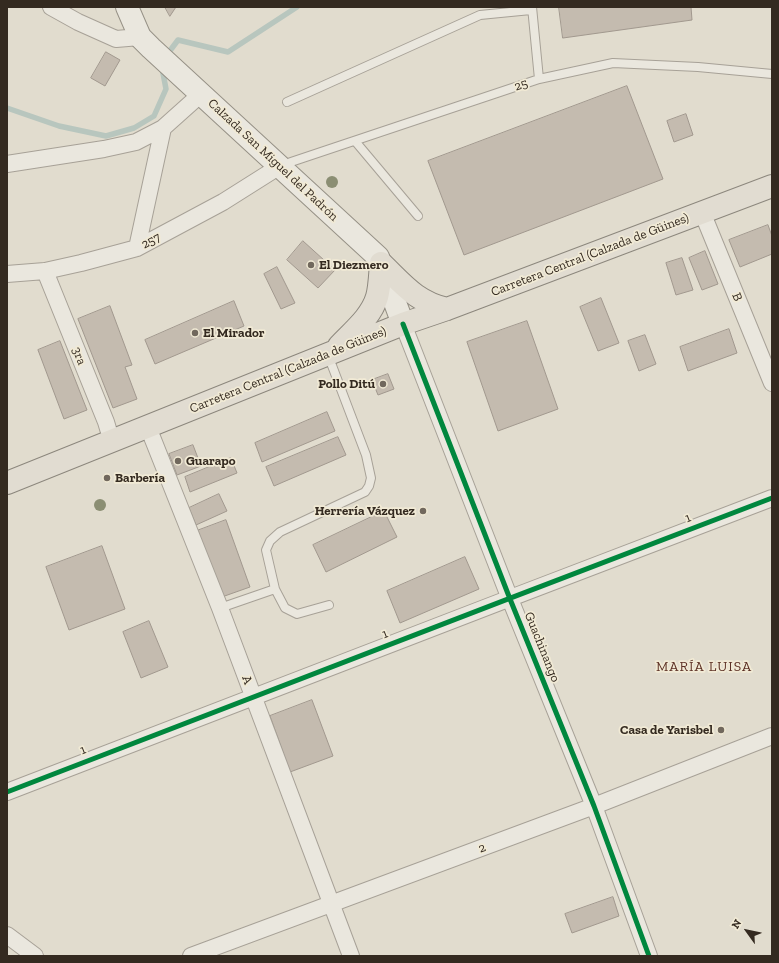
<!DOCTYPE html>
<meta charset="utf-8">
<style>
body{margin:0}
#map{position:relative;width:779px;height:963px;overflow:hidden;background:#e1dcce;font-family:"Zilla Slab",serif}
canvas{display:block}
.frame{position:absolute;inset:0;border:8px solid #342a20;pointer-events:none}
.north{position:absolute;left:727px;top:911px;width:40px;height:40px;-webkit-text-stroke:3px #f1ead5;paint-order:stroke;rotate:303deg;font-size:11px;font-weight:700;line-height:16px;text-align:center;color:#342a20}
.north::after{content:'';display:block;margin:auto;width:14px;height:18px;background:#342a20;clip-path:polygon(50% 0,100% 100%,50% 72%,0 100%)}
</style>
<div id="map">
<canvas width="779" height="963"></canvas>
<div class="frame"></div>
<div class="north">N</div>
</div>
<script>
const ctx = document.querySelector('canvas').getContext('2d');
ctx.lineJoin = 'round';
function strokePath(path, color, width, dash) {
  ctx.strokeStyle = color;
  ctx.lineWidth = width;
  ctx.lineCap = dash ? 'butt' : 'round';
  ctx.setLineDash(dash || []);
  ctx.stroke(path);
}
function paint(path, color) {
  ctx.fillStyle = color;
  ctx.fill(path, 'evenodd');
}
function write(font, color, halo, rows, align = 'center') {
  ctx.font = font + ' "Zilla Slab",serif';
  ctx.lineWidth = 3.5;
  ctx.setLineDash([]);
  ctx.textBaseline = 'middle';
  ctx.strokeStyle = halo;
  ctx.fillStyle = color;
  for (const [text, x, y, turn = 0] of rows) {
    ctx.save();
    ctx.translate(x, y);
    ctx.rotate((+turn || 0) * Math.PI / 180);
    ctx.textAlign = isNaN(turn) ? turn : align;
    if (halo) ctx.strokeText(text, 0, 0);
    ctx.fillText(text, 0, 0);
    ctx.restore();
  }
}
const stream = new Path2D(`
 M166,56L178,40L228,52L297,7
 M7,108L59,126L106,136L134,128L154,116L166,89L162,68`);
const building = new Path2D(`
 M165,7H176L170,16Z
 M559,7H691L692,20L563,38Z
 M106,52L120,60L105,86L91,78Z
 M627,86L663,179L464,255L428,161Z
 M686,114L693,135L674,142L667,121Z
 M768,225L772,236V254L740,267L729,240Z
 M303,241L335,270L318,288L287,260Z
 M705,251L718,284L702,290L689,258Z
 M682,258L693,290L676,295L666,263Z
 M277,267L295,303L281,309L264,274Z
 M601,298L619,343L598,351L580,307Z
 M234,301L244,326L155,364L145,340Z
 M110,306L132,365L125,367L137,399L113,408L78,319Z
 M527,321L558,409L498,431L467,342Z
 M729,329L737,353L688,371L680,347Z
 M645,335L656,364L639,371L628,341Z
 M60,341L87,410L64,419L38,350Z
 M388,374L394,389L378,395L372,380Z
 M327,412L335,431L262,462L255,443Z
 M338,437L346,455L274,486L266,467Z
 M193,445L201,466L177,475L169,454Z
 M231,458L237,473L190,492L185,477Z
 M219,494L227,511L196,525L189,508Z
 M384,511L397,537L326,572L313,545Z
 M226,520L250,587L219,598L194,532Z
 M102,546L125,609L69,630L46,567Z
 M465,557L479,589L400,623L387,591Z
 M149,621L168,667L141,678L123,632Z
 M312,700L333,756L290,772L270,716Z
 M613,897L619,916L572,933L565,914Z`);
const lane = new Path2D(`
 M532,7L539,79
 M287,102L480,15L531,10
 M355,141L418,216
 M282,165L539,79L613,63L698,67L772,74
 M328,355L366,455L371,478L369,486L365,492L280,532L270,541L266,550L275,589L285,608L297,614L329,605
 M220,608L275,589`);
const street = new Path2D(`
 M51,7L78,22L116,39L140,37
 M7,164L104,149L136,142L163,128L201,94
 M702,212L772,383
 M137,248L163,128
 M45,271L106,422L112,442
 M7,274L45,271L81,263L137,248L223,202L280,166
 M403,324L510,599L594,806L649,956
 M148,427L220,608L351,956
 M7,792C261,692 517,596 772,498
 M7,935L35,956
 M191,956L594,806L772,736`);
const secondary = new Path2D(`
 M127,7L140,37L151,48L378,257L403,324`);
const primary = new Path2D(`
 M381,263C403,284 416,302 447,309
 M339,346C353,331 371,317 377,297C380,286 380,274 381,263
 M7,483L403,324L447,309L772,186`);
const cycleway = new Path2D(`
 M403,324L510,599L594,806L649,956
 M7,792C261,692 517,596 772,498`);
const trees = [
 [332,182],
 [100,505]
];
const markers = [
 [311,265,4,"#71685d"],
 [195,333,4,"#71685d"],
 [383,384,4,"#71685d"],
 [178,461,4,"#71685d"],
 [107,478,4,"#71685d"],
 [423,511,4,"#71685d"],
 [721,730,4,"#71685d"]
];
const streetNames = [
 ["25",521,85,-19],
 ["Calzada San Miguel del Padrón",273,160,43],
 ["257",151,241,-28],
 ["Carretera Central (Calzada de Güines)",590,255,-21],
 ["B",737,297,68],
 ["3ra",79,356,68],
 ["Carretera Central (Calzada de Güines)",288,370,-22],
 ["1",688,518,-21],
 ["1",385,634,-21],
 ["Guachinango",542,647,68],
 ["A",247,680,70],
 ["1",83,750,-21],
 ["2",482,848,-20]
];
const poiNames = [
 ["El Diezmero",319,265],
 ["El Mirador",203,333],
 ["Pollo Ditú",375,384,"right"],
 ["Guarapo",186,461],
 ["Barbería",115,478],
 ["Herrería Vázquez",415,511,"right"],
 ["Casa de Yarisbel",713,730,"right"]
];
const neighbourhoodNames = [
 ["MARÍA LUISA",704,667]
];
strokePath(stream, '#b8c6be', 5.5);
paint(building, '#c4bbaf');
strokePath(building, '#a1988e', 1);
strokePath(lane, '#a7a197', 10);
strokePath(street, '#a7a197', 18);
strokePath(secondary, '#969186', 24);
strokePath(primary, '#8c877d', 24);
strokePath(lane, '#eae7de', 8);
strokePath(street, '#eae7de', 16);
strokePath(secondary, '#eae7de', 22);
strokePath(primary, '#e1dcd1', 22);
strokePath(cycleway, '#00873e', 5);
ctx.fillStyle = '#8b8e73';
for (const [x, y] of trees) {
  ctx.beginPath();
  ctx.arc(x, y, 6, 0, 2 * Math.PI);
  ctx.fill();
}
for (const [x, y, r, color] of markers) {
  const dot = new Path2D();
  dot.arc(x, y, r, 0, 2 * Math.PI);
  ctx.fillStyle = color;
  ctx.fill(dot);
  strokePath(dot, '#f1ead5', 1.5);
}
write('13px', '#342a20', '#f1ead5', streetNames);
write('bold 13px', '#342a20', '#f1ead5', poiNames, 'left');
ctx.letterSpacing = '1px';
write('14px', '#5c3024', '#f1ead5', neighbourhoodNames);
ctx.letterSpacing = '0px';
</script>
